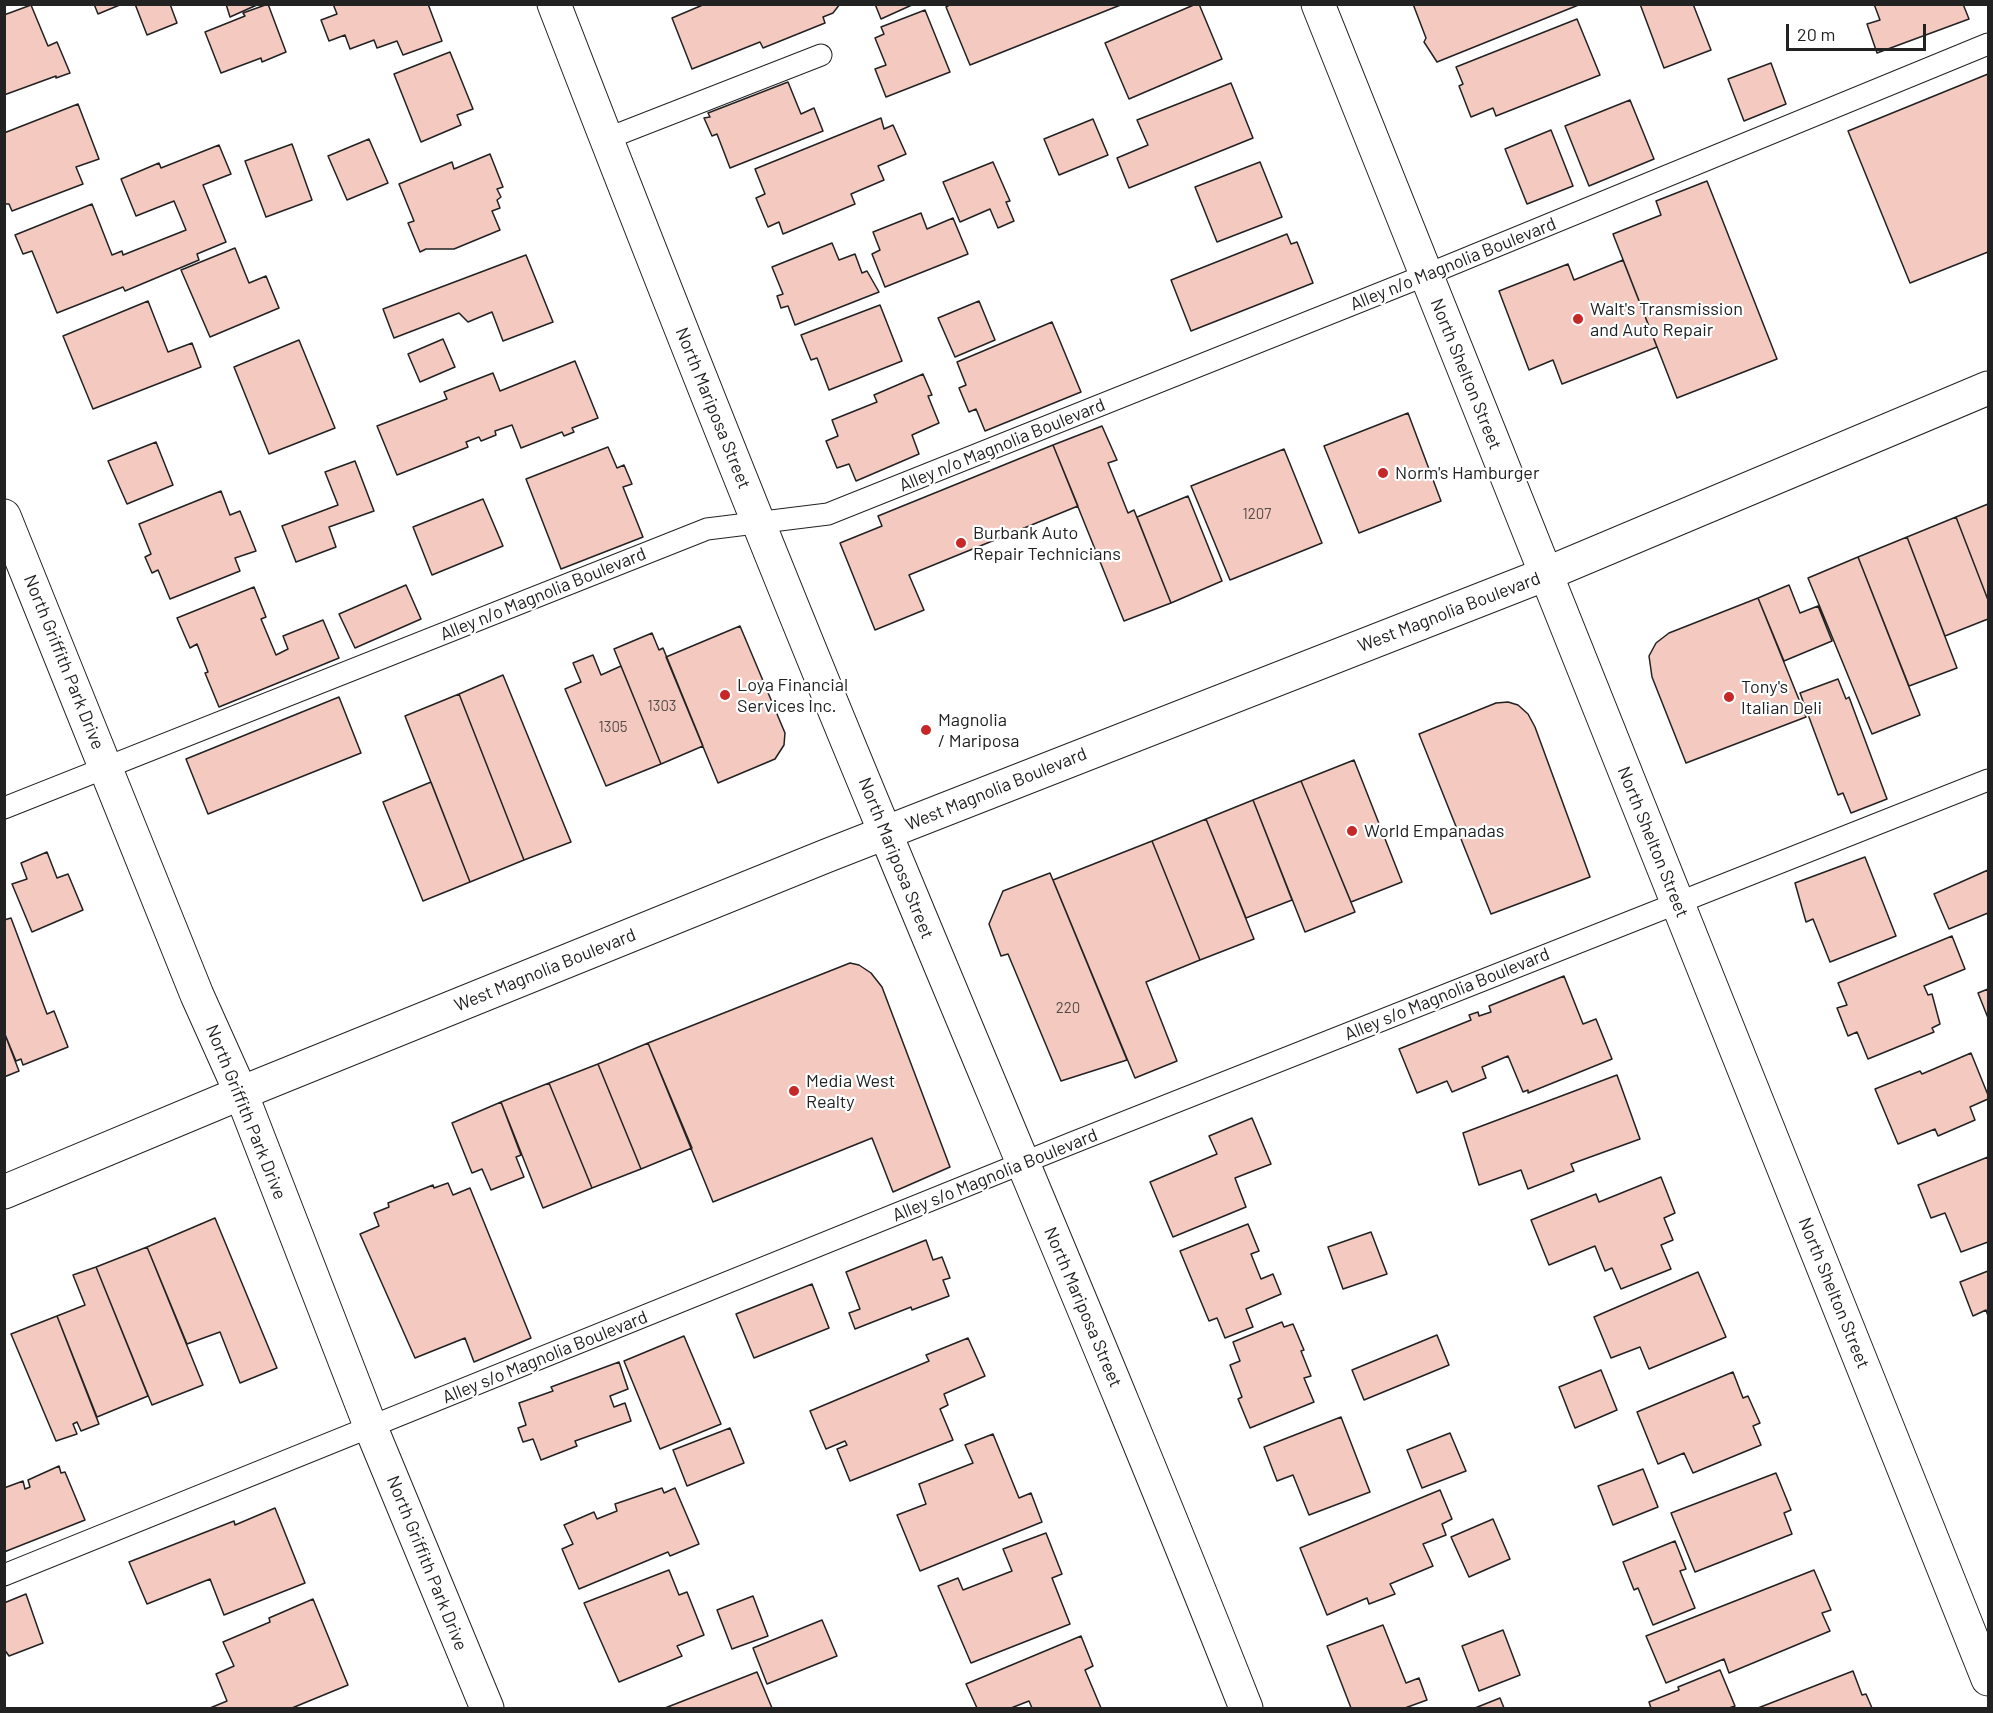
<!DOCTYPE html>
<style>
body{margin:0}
#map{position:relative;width:1993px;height:1713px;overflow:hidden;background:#fff;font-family:Barlow,sans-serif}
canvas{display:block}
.frame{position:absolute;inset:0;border:6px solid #222;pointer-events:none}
.scale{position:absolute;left:1786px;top:24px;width:140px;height:27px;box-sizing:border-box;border:3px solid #222;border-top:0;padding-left:8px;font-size:18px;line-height:21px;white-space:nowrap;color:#222;-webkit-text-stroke:4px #fff;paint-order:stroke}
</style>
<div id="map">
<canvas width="1993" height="1713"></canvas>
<div class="frame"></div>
<div class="scale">20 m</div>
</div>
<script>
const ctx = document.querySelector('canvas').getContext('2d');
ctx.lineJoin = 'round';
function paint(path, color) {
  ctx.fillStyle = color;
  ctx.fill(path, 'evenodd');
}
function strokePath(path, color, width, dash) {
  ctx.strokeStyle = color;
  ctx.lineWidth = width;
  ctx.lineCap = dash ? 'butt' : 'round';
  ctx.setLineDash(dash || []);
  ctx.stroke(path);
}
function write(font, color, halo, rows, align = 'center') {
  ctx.font = font + ' Barlow,sans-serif';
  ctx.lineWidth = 4.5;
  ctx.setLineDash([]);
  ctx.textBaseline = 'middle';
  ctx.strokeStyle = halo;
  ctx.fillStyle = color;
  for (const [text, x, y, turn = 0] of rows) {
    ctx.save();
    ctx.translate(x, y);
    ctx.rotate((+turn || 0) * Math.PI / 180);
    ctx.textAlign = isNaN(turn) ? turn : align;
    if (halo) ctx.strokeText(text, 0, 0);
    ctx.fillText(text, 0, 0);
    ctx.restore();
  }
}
const building = new Path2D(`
 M94,4H122L98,14Z
 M135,4H170L177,23L147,35Z
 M226,4H259L230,17Z
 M268,4L286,52L262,62L261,58L221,73L205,32L245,16L243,13Z
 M333,4H428L442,41L403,55L397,41L377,48L374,40L350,49L345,35L329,41L321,20L337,14Z
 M705,4H840L833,13L823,17L825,23L763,48L760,42L692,69L672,18Z
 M875,4H914L881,19Z
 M951,4H1123L970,65L946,7Z
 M1196,4H1199L1222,59L1129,99L1105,43Z
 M1413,4H1581L1437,62L1424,42L1426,38Z
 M1640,4H1693L1711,50L1664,68Z
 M1874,4H1963L1969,19L1877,53L1867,24L1880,20Z
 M31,5L48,46L57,42L70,73L56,78V76L4,95V15Z
 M925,10L950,72L886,97L875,69L886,65L875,38L884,34L881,27Z
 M1577,19L1600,75L1496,116L1493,108L1471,117L1459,86L1463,84L1456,67Z
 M450,52L473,109L457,115L461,125L421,142L394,74Z
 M1771,63L1786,104L1744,121L1728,79Z
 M1988,74V252L1910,283L1848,131Z
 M788,82L801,114L814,108L823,131L730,168L717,134L712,136L704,118L710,117L708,113Z
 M1231,83L1253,138L1129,188L1117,158L1148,145L1137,120Z
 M1630,100L1654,159L1589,186L1565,126Z
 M78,104L99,159L76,167L83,184L12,211L9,204H4V133Z
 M881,118L884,129L893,125L906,154L878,166L884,180L851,194L855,204L783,234L779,222L768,227L756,198L765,194L755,169Z
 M1093,119L1108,155L1059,175L1044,139Z
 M1551,130L1573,186L1527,204L1505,149Z
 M369,139L388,183L347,200L328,156Z
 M292,144L312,200L266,217L245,161Z
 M219,145L231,174L203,185L226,242L197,254L199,260L125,291L123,287L57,313L32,251L23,254L15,235L92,204L112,255L122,251L123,255L186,230L174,201L136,216L121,179L159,163L161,168Z
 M490,154L503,187L497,189L501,197L497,200L500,208L492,211L500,230L454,249H426L420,252L408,223L414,221L399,184L452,162L454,169Z
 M993,162L1010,201L1006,202L1014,221L998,228L990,209L960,222L943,182Z
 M1260,162L1282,217L1217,242L1195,187Z
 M1707,181L1777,359L1677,398L1613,234L1661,215L1656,201Z
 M921,213L927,229L953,218L968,254L885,287L872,254L880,250L873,232Z
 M1287,234L1291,244L1297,242L1313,283L1191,331L1171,280Z
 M832,243L839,260L855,254L862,273L867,271L879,292L795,325L788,306L781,308L777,296L783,294L772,267Z
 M235,248L249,283L266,276L279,308L210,337L181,270Z
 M526,255L553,322L503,341L492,312L468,322L459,313L394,338L383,309Z
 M1623,260L1657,347L1562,384L1553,360L1529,370L1499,291L1568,264L1574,280Z
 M148,301L168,352L192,343L201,367L93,409L63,336Z
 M979,301L995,340L955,357L938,318Z
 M880,305L902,361L829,390L817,358L811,360L801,335Z
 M1052,322L1081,392L985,431L976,409L969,412L959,388L966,385L957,362Z
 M443,339L455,367L420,382L408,354Z
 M299,340L335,428L269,454L234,367Z
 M575,361L598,418L572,428L574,432L564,436L562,432L521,448L512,425L495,431L496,435L481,441L479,437L466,442L468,447L397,475L377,426L447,399L444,392L493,373L500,391Z
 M923,374L932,395L928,396L939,423L912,435L919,454L856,481L849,464L837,468L826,441L838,436L832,420L877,402L874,395Z
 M1408,413L1441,501L1359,533L1324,446Z
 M1102,426L1117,460L1108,463L1128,513L1134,510L1171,603L1124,621L1053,445Z
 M156,442L173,485L127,504L108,461Z
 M1053,445L1078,506L909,575L924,610L875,630L840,543L882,526L878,516Z
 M608,447L617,468L624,465L632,484L623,487L643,537L561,569L526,479Z
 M1284,449L1322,543L1230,580L1191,486Z
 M355,461L374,511L329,527L336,547L296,562L282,526L338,505L325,472Z
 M221,491L230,515L240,511L256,551L235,558L240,571L170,599L158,570L152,573L145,557L151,554L139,524Z
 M1188,496L1222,581L1171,603L1137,517Z
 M483,499L503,546L432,575L413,527Z
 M1988,504V600L1956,517Z
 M1956,517L1988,600V619L1945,636L1907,537Z
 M1907,537L1957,668L1909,686L1858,557Z
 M1858,557L1920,715L1872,734L1808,578Z
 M406,585L421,619L355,648L339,614Z
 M1789,585L1800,613L1818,606L1832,641L1784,661L1758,598Z
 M254,587L266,617L261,619L276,655L288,649L283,636L323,620L339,658L219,707L205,673L208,672L197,644L190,648L177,618Z
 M1758,598L1806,717L1686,763L1652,677L1649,656L1656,643L1669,633Z
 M740,626L785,733L784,745L775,759L718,783L666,657Z
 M652,633L659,650L663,648L703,746L661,764L614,649Z
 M593,655L601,675L621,666L661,764L606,786L565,689L581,682L573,663Z
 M503,675L571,842L524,860L459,694Z
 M1838,679L1846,699L1849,697L1887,799L1851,813L1843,793L1838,795L1800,693Z
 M459,694L524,860L470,882L405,716Z
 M339,697L361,753L208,814L186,759Z
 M1508,702L1518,705L1528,714L1535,727L1590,877L1491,914L1419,734L1496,703Z
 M1354,760L1402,882L1351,902L1301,781Z
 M1301,781L1355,912L1305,932L1253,800Z
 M431,782L470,882L423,901L383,802Z
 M1253,800L1292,900L1246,918L1206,819Z
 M1206,819L1254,939L1200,960L1152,841Z
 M1152,841L1200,960L1146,982L1177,1061L1135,1078L1053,880Z
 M47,852L57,878L68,874L83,910L32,932L12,884L27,879L21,863Z
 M1865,857L1896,936L1830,962L1813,919L1806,922L1795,883Z
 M1988,870V913L1949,929L1934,894Z
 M1050,873L1127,1060L1061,1081L1008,954L1001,956L989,924L1003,891Z
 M11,918L47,1014L54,1011L68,1047L23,1065L21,1059L16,1061L4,1032V920Z
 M1952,936L1965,969L1924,986L1928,995L1932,994L1940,1024L1932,1028L1934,1032L1868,1059L1857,1032L1848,1036L1837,1008L1847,1005L1838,983Z
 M850,963L859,965L871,973L882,987L950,1167L893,1192L872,1138L713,1202L648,1043Z
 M1564,976L1583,1024L1596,1019L1612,1059L1528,1093V1090L1523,1092L1508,1056L1482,1067L1486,1078L1452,1092L1447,1081L1417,1093L1399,1049L1471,1020L1469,1015L1478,1012L1479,1016L1491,1012L1489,1006Z
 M1988,989V1018L1978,993Z
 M4,1032L19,1071L4,1077Z
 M648,1043L692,1148L641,1169L598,1064Z
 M1971,1053L1988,1095V1099L1970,1107L1975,1120L1938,1136L1935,1129L1898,1144L1875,1089L1920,1071L1922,1074Z
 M598,1064L641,1169L592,1188L549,1083Z
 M1617,1075L1640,1139L1571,1164L1574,1171L1528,1189L1521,1170L1479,1185L1463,1133Z
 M549,1083L592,1188L543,1208L501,1102Z
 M501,1102L521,1155L516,1157L524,1177L491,1190L482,1169L472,1173L452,1123Z
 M1252,1118L1271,1164L1235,1178L1246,1207L1173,1237L1150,1182L1217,1154L1209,1136Z
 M1988,1157V1242L1961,1252L1945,1213L1931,1218L1918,1185Z
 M1661,1177L1675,1213L1664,1218L1673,1240L1661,1245L1671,1269L1621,1289L1612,1268L1605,1271L1595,1246L1549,1265L1531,1220L1596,1194L1599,1202Z
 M448,1183L453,1195L470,1188L531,1338L474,1362L465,1338L415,1358L360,1234L379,1226L374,1213L389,1207L388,1203L433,1185L434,1188Z
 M215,1218L277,1368L240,1383L220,1332L187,1344L147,1247Z
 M1248,1224L1259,1251L1251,1254L1261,1279L1273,1274L1281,1294L1246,1309L1253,1327L1225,1338L1217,1318L1209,1321L1180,1251Z
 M1371,1232L1387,1274L1343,1289L1328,1247Z
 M926,1240L933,1260L942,1257L950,1278L943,1280L949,1296L912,1310L911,1307L855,1329L849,1313L860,1309L846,1272Z
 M147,1247L203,1385L152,1405L96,1267Z
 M96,1267L148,1396L97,1417L57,1316L85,1305L73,1275Z
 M1988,1271V1316L1986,1310L1973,1316L1960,1282Z
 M1698,1272L1726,1337L1649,1369L1640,1347L1611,1358L1594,1317Z
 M812,1284L829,1328L754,1358L736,1314Z
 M57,1316L99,1424L81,1431L77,1422L73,1424L77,1434L56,1441L11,1334Z
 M1282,1322L1284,1327L1293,1324L1304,1350L1301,1351L1311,1376L1304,1378L1314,1402L1250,1428L1238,1399L1242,1397L1230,1365L1240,1361L1233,1342Z
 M1437,1335L1449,1365L1364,1400L1352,1370Z
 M684,1336L721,1424L660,1449L624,1361Z
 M968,1338L985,1376L944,1394L948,1405L940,1409L953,1440L850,1481L837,1449L847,1445L845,1441L826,1449L810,1411L929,1361L926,1355Z
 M619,1362L628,1389L610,1396L614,1407L625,1403L631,1421L575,1441L577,1446L541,1460L533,1439L523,1442L518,1428L526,1425L519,1403L553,1391L551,1387Z
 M1601,1370L1617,1410L1575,1428L1559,1387Z
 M1733,1372L1743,1398L1748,1396L1760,1423L1753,1426L1761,1445L1693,1473L1684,1453L1658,1464L1637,1412Z
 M1341,1417L1370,1492L1309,1515L1293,1475L1277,1481L1264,1447Z
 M730,1428L744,1463L687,1486L673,1450Z
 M1450,1433L1466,1471L1422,1488L1407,1450Z
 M993,1434L1019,1498L1031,1493L1042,1522L920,1571L897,1515L926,1504L919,1484L973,1463L965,1445Z
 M59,1466L61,1473L65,1472L85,1520L4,1552V1488L23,1481L25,1489L30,1487L28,1480Z
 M1643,1469L1658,1507L1613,1525L1598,1486Z
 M1776,1473L1791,1510L1784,1513L1792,1534L1695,1572L1671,1513Z
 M662,1488L664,1493L675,1488L699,1544L670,1556L668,1552L579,1589L562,1549L573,1544L564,1525L594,1512L597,1519L617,1511L615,1504Z
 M1440,1490L1452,1519L1442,1524L1446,1535L1423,1544L1433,1566L1390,1584L1395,1594L1369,1604L1367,1598L1327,1615L1300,1548Z
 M275,1508L305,1583L224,1615L210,1579L147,1604L129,1562L234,1521L235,1525Z
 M1493,1519L1510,1559L1469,1577L1451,1537Z
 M1046,1533L1062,1574L1052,1578L1070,1624L971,1663L938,1586L958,1578L963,1590L1012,1571L1003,1549Z
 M1675,1541L1686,1569L1680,1571L1695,1608L1653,1625L1638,1588L1634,1590L1623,1562Z
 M669,1570L679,1595L687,1592L704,1635L677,1646L682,1656L619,1682L584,1603Z
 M1814,1570L1831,1610L1822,1613L1830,1631L1729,1673L1724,1659L1666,1683L1646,1636Z
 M26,1594L43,1643L9,1656L4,1649V1603Z
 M753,1596L768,1636L732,1649L717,1610Z
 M313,1599L348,1685L292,1708H210L227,1701L216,1674L234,1666L223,1642L270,1622L269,1618Z
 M822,1620L837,1656L767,1684L753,1648Z
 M1383,1625L1406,1683L1419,1678L1427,1700L1405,1708H1351L1327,1646Z
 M1503,1630L1520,1675L1479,1691L1462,1646Z
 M1081,1636L1093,1666L1085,1670L1101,1708H1032L1029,1701L1011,1708H977L966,1684Z
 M1720,1670L1735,1706L1729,1708H1651L1649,1702L1679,1690L1678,1687Z
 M1853,1671L1862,1695L1866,1694L1872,1708H1758Z
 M757,1672L772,1708H665Z
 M1500,1698L1504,1708H1475Z`);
const service = new Path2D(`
 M606,139L821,55
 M4,808L707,529L828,514L1426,275L1988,44
 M4,1575L1072,1143L1988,780`);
const minor = new Path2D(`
 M554,4C662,283 772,561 887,837C1007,1127 1131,1416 1246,1708
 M1318,4L1988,1679
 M4,516L197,995L241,1093L371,1428L487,1708`);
const secondary = new Path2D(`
 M4,1192L241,1093L826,856L1546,574L1988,388`);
const markers = [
 [1578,319,6,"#c62828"],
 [1383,473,6,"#c62828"],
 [961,543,6,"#c62828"],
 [725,695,6,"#c62828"],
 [1729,697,6,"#c62828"],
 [926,730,6,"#c62828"],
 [1352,831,6,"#c62828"],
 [794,1091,6,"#c62828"]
];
const numberNames = [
 ["1207",1257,514],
 ["1303",662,706],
 ["1305",613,727],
 ["220",1068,1008]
];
const streetNames = [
 ["Alley n/o Magnolia Boulevard",1453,264,-22],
 ["North Shelton Street",1466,374,68],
 ["North Mariposa Street",713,408,68],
 ["Alley n/o Magnolia Boulevard",1002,445,-22],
 ["Alley n/o Magnolia Boulevard",543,594,-22],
 ["West Magnolia Boulevard",1449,612,-21],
 ["North Griffith Park Drive",64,662,68],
 ["West Magnolia Boulevard",996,789,-22],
 ["North Shelton Street",1653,842,68],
 ["North Mariposa Street",896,858,68],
 ["West Magnolia Boulevard",545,970,-22],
 ["Alley s/o Magnolia Boulevard",1447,994,-22],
 ["North Griffith Park Drive",246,1112,68],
 ["Alley s/o Magnolia Boulevard",995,1175,-22],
 ["North Shelton Street",1834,1293,68],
 ["North Mariposa Street",1083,1307,67],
 ["Alley s/o Magnolia Boulevard",545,1357,-22],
 ["North Griffith Park Drive",427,1563,68]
];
const poiNames = [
 ["Walt's Transmission",1590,309],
 ["and Auto Repair",1590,330],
 ["Norm's Hamburger",1395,473],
 ["Burbank Auto",973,533],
 ["Repair Technicians",973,554],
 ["Loya Financial",737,685],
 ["Services Inc.",737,706],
 ["Tony's",1741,687],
 ["Italian Deli",1741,708],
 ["Magnolia",938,720],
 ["/ Mariposa",938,741],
 ["World Empanadas",1364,831],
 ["Media West",806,1081],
 ["Realty",806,1102]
];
paint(building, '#f3c9c0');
strokePath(building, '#222', 1.5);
strokePath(service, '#222', 23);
strokePath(minor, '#222', 35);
strokePath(secondary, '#222', 35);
strokePath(service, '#fff', 21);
strokePath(minor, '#fff', 33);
strokePath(secondary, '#fff', 33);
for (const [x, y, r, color] of markers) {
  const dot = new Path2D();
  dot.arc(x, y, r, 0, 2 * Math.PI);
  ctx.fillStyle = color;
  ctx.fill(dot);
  strokePath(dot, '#fff', 2);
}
write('15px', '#564c4a', null, numberNames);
write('18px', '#222', '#fff', streetNames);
write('18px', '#222', '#fff', poiNames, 'left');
</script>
